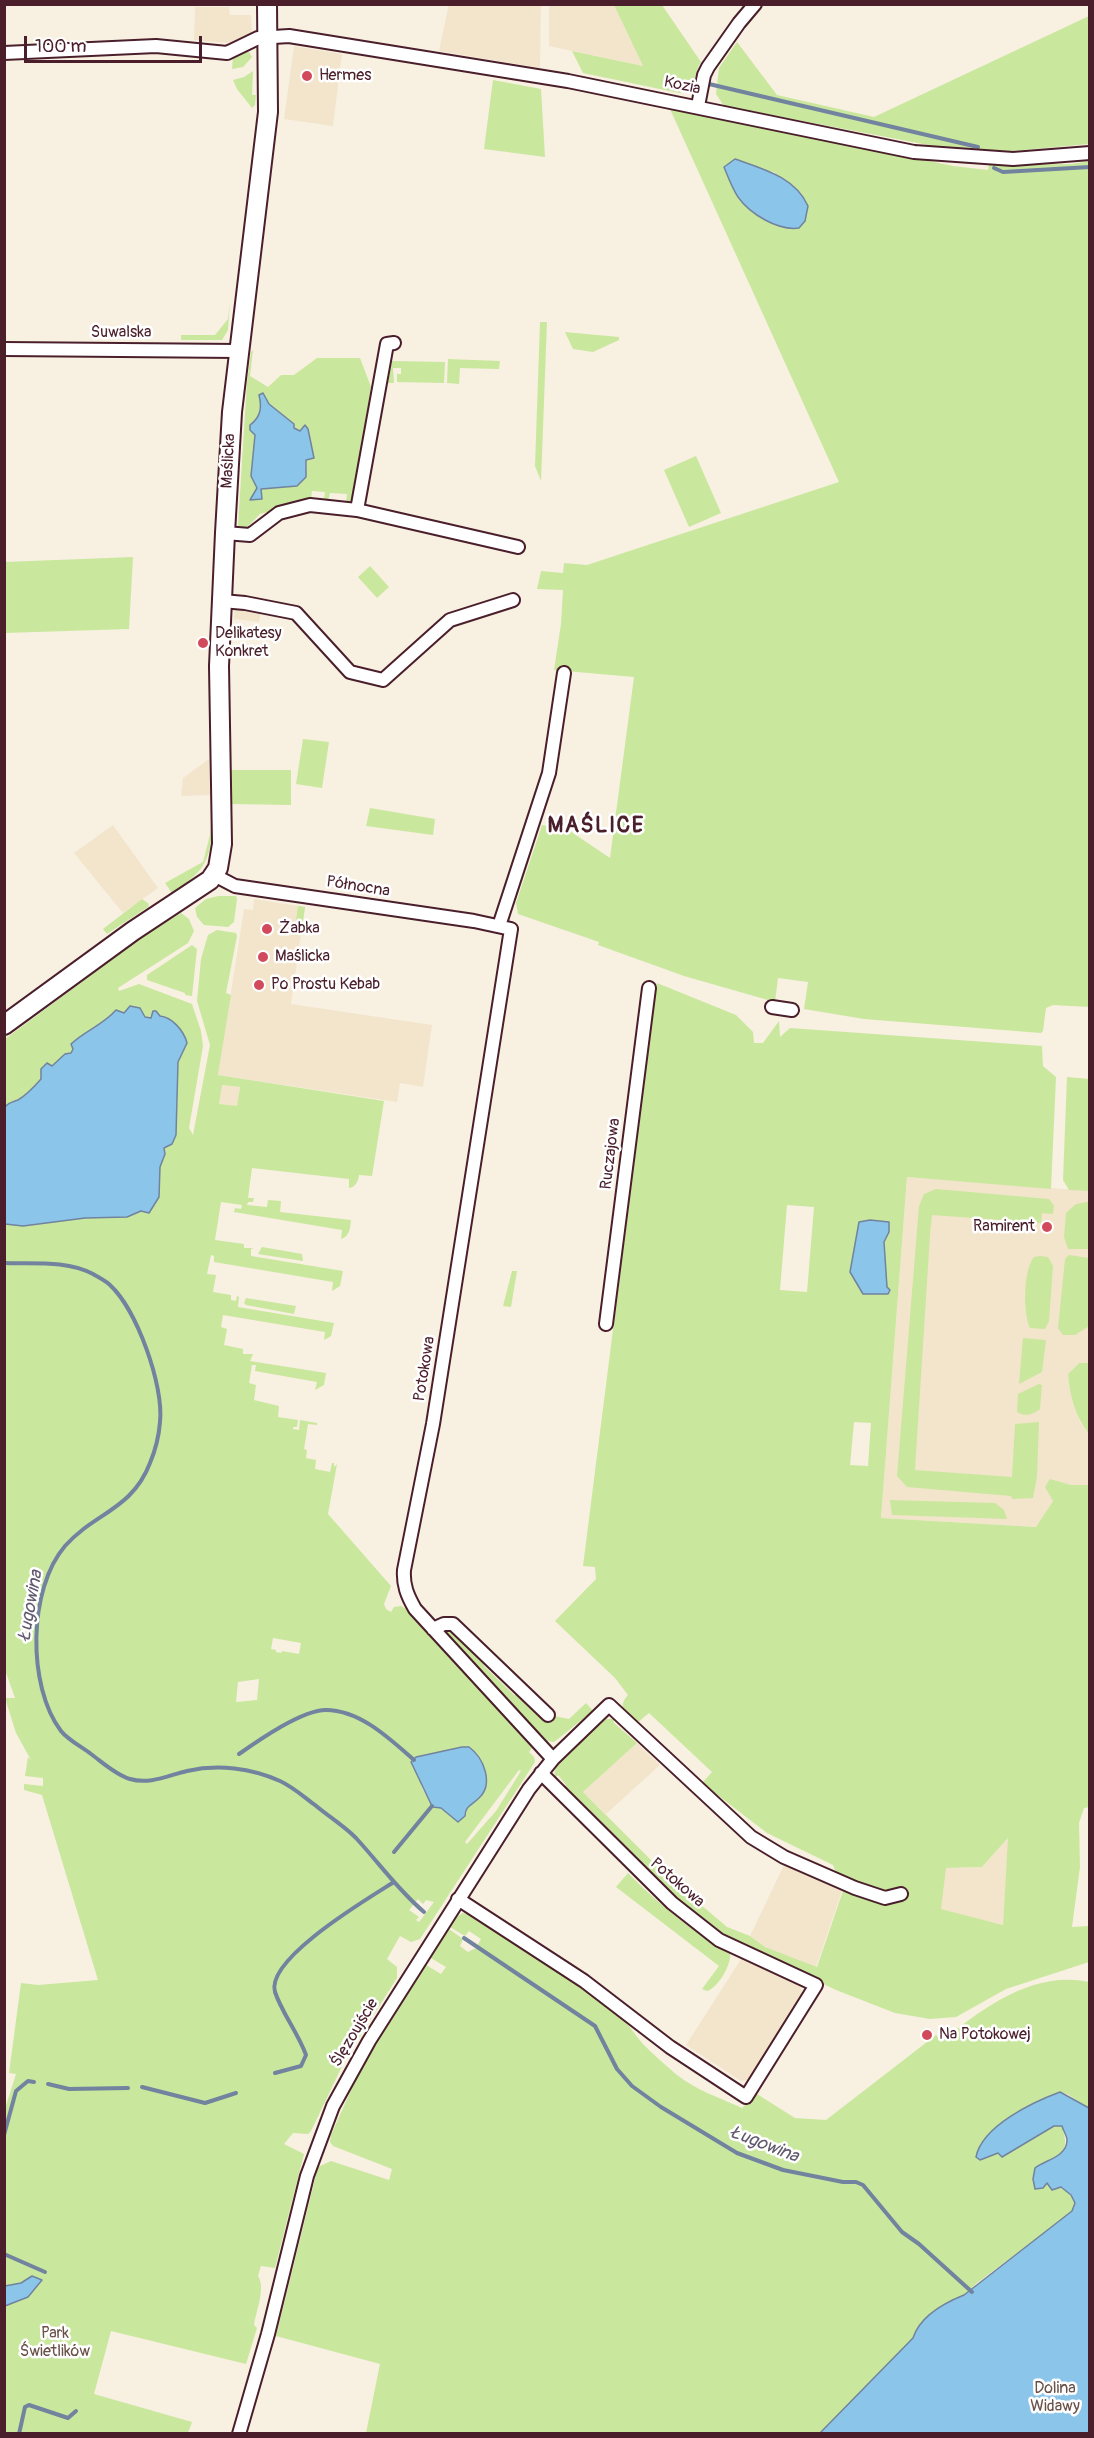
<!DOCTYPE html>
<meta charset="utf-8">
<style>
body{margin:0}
#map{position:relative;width:1094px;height:2438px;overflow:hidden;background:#f8f0e1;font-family:Pangolin,sans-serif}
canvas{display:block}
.frame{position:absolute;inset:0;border:6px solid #4a1f2b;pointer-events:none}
.scale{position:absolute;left:24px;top:36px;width:178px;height:27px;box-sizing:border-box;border:3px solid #4a1f2b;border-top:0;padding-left:8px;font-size:18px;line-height:21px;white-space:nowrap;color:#4a1f2b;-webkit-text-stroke:4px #fff;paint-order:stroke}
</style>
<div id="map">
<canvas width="1094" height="2438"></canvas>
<div class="frame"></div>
<div class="scale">100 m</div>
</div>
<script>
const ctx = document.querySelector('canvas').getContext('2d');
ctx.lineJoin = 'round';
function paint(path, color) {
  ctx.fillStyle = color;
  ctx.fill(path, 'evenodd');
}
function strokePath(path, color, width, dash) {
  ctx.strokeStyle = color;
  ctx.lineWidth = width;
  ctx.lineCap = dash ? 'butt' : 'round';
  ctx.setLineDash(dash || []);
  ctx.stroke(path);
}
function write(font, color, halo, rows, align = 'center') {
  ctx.font = font + ' Pangolin,sans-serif';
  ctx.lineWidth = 5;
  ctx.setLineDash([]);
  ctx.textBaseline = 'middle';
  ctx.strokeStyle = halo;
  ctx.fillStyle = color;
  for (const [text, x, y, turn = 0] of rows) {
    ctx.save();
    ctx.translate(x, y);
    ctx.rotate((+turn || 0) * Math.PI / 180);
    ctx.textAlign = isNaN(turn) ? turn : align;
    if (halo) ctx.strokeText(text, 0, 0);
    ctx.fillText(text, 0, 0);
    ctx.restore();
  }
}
const built = new Path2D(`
 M449,4L541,5L540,68L439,51Z
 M549,5H614L643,66L549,46Z
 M195,7H229L230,15H251L252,32L228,43L194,40Z
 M294,46L342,54L333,126L284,119Z
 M235,607L261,612L259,622L234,619Z
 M209,759L210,795L181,796L183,778Z
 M113,825L158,888L123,913L74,853Z
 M254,899L305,907L291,1004L432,1025L423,1087L400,1083L397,1102L218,1075L244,909L253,910Z
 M221,1085L240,1087L237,1107L219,1104Z
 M907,1177L1089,1191V1363H1079L1068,1374L1073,1404L1080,1422L1089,1434V1485H1071L1050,1480L1053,1501L1037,1527L881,1518Z
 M637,1743L660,1765L606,1814L583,1792Z
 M1009,1837L1003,1925L940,1909L945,1868L982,1867Z
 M784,1865L842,1891L816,1967L765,1947L750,1936Z
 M741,1959L799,1985L803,1994L748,2080L741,2081L686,2045Z`);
const green = new Path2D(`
 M614,5H662L701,62C693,74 697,92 679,93L583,73L572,51L643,66Z
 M1089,16V144L991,153L949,149L724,106L716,94L719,68L737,42L777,95L874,117Z
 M243,50L249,52L252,57L243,67L232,69L233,58Z
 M253,71L252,95H256L255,105L252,108L237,89L233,80L244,77Z
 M493,80L541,89L545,157L484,149Z
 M678,108L953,166L988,170L989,165L1072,164L1089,161V1007L1053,1005L1046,1008L1043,1031L1041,1033L864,1019L804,1009L808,982L778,978L775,1002L684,976L598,945L599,942L518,914L516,903L542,825L548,826L558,823L610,858L634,677L554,670L561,624L563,590L537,589L541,571L563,573L564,563L587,565L839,482L670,109ZM724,167L774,172L800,193L783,228C748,209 740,205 724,167Z
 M230,302L228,330L222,340H181V335H215L228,319Z
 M540,322H547L541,481L535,466Z
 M565,332L619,337V340L593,352L573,349Z
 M253,350L250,376L268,387L281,375H294L317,358H360L371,387L353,499L346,503L347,494L330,493L328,501L324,500L325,492L312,491L311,500L260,514L246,528L238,526L247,382L251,352ZM263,393L268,404L293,424V428L300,431L305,425L307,469L272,488L261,489L251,499L257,488L252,476L255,435L250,425L257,420Z
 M448,359L500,361L499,369L460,368L459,384L447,383Z
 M392,361L445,362L444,383L397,382V374H401V368H393L394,383H388Z
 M696,456L721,513L689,527L664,470Z
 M133,557L129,629L5,633V562Z
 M370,566L389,587L377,598L358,577Z
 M303,739L329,742L322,788L296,784Z
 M231,770H291V805L231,804Z
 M370,808L435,819L433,835L366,826Z
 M211,825L213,826C210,863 202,873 172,893L165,883L203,862L210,835Z
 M218,896H236L237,899L234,922L228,927L204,925L197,917L195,908L206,899Z
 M142,899L149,904L148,907L107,934L103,929Z
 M298,906L305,907L301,936L294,935Z
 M181,913L189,919L194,931L188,943L118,988L119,991L139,984L192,1004L201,1031L203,1046L189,1128L193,1135L210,1045L197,1001L201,959L208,935L217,930L236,933L237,936L226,993L231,995L218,1075L384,1101L372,1176L359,1175C358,1181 356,1187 349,1188V1179L252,1168L248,1198H254L253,1202H248L247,1205L267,1207L268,1200L281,1201L280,1212L351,1220C350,1228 350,1236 341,1239L342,1230L234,1212L235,1208L241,1209L242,1205L221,1202L215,1240L244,1244V1248H254L251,1249V1256L343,1271L340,1286L332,1291L333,1282L214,1262V1256L211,1255L207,1274L216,1275L213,1292L231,1295V1300L236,1301L237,1296L239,1297L238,1307L334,1323L331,1336L324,1340L325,1332L223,1315L221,1327L227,1329L224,1345L243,1349V1354H253L250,1361L326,1373L324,1385L315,1390L317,1382L255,1371L256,1365H252L249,1383L256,1385L254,1400L279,1406L278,1417L298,1420L297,1427H293V1429L299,1430L300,1420L317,1423V1425L308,1424L304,1449L307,1450L306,1458L316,1460L315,1469L330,1472L332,1463H334V1467L337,1464L328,1514L391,1586L384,1604L386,1609L391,1612L394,1607L401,1606L410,1611L437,1644L521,1733L532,1748L529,1752L534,1757L535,1762L420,1939L411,1942L400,1936L387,1959L397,1967V1978L345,2060L311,2131L308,2134L293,2133L284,2144L304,2154L275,2268L261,2266L258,2276C266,2288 256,2311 254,2325L257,2328L246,2364L111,2331L94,2394L192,2422L188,2433H5L4,2112L16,2074L9,2073L21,1983L38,1985L98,1980L42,1795L24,1790V1784L43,1786V1778L25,1776L28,1757L31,1760L16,1733L5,1698H15L4,1667L5,1224L23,1226L85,1218L127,1217L141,1211L149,1213L159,1197L160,1167L164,1156V1148L176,1135L178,1062L187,1043L166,1017H145L128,1011L124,1013L116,1011C102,1026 80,1033 71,1053L65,1054L37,1084L18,1100L10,1102L5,1107V1039L125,950L129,945ZM222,1085L240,1087L237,1106L219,1104ZM273,1638L301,1643L299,1654L282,1651L281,1653L276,1652V1650L271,1649ZM259,1679L257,1700L236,1702L238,1682ZM519,1770L521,1771L496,1811L467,1844L465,1842ZM420,1779L479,1798C471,1803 465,1807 465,1816L458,1822L441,1808L433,1807L422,1788ZM418,1899L423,1904L426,1900L434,1902L419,1922L416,1920L419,1917L409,1910Z
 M192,945L197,949L192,996L185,995V993L147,980V975Z
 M657,983L736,1015L753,1032L754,1043H763L779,1021L780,1037L790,1028L1042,1046L1043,1066L1056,1077L1051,1189L907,1177L881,1518L1036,1527L1053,1501L1045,1487L1050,1479L1071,1485H1089L1090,1807L1084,1808L1079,1823L1080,1867L1072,1927L1089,1926V1962L1006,1989L956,2017L930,2019L895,2013L836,1990L726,1938L655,1882L564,1788L566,1785L558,1775L555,1778C551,1757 588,1733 603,1719H616L613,1722L637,1743L583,1792L666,1875L727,1927L750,1936L765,1947L817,1967L846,1882L837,1875L833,1865L767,1833L702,1783L712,1772L649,1713L636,1724C625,1715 617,1707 628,1695L615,1678L555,1621L596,1579L595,1567L583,1566ZM787,1205L814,1207L807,1292L780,1290ZM870,1220L889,1232L884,1242L887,1287ZM854,1422L871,1423L868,1466L850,1465ZM1008,1838L1003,1925L941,1909L946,1868L982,1867Z
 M1067,1077L1089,1079V1191L1069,1190L1063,1180Z
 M936,1189L1049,1199L1054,1206L1053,1214L1042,1213L1041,1223L932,1215L930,1235L915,1470L1012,1477L1015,1424L1039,1422L1037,1477L1033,1498L1012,1499L1011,1496L907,1487L897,1476L919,1206L924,1194Z
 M1087,1202L1090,1203L1089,1249H1068L1064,1237L1066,1213L1076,1204Z
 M262,1247L302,1254L303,1261L258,1254Z
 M1069,1255L1089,1258V1326L1075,1335H1063L1058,1328L1065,1259Z
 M1040,1256L1048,1257L1053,1266L1049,1321L1045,1329L1030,1328C1023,1313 1023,1270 1034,1257Z
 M512,1271H517L511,1307L503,1306Z
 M246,1298L296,1306L294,1314L246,1305L244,1303Z
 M1023,1338L1046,1340L1042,1372L1019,1384Z
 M1079,1363H1089V1434C1075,1416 1070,1397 1068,1374Z
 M1039,1384L1042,1385L1040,1409C1032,1415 1026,1417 1017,1412L1018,1394Z
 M890,1500L995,1503L1004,1510L1007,1519L892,1515Z
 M450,1628L483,1659L484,1666L514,1695H520L549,1722L554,1716L569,1719L586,1703L593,1711L554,1742L547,1741L444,1636L443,1631Z
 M628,1873C656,1902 695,1934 730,1953C732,1964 718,1988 707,1991L702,1989L719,1966L616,1887Z
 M463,1913C483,1915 599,1998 619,2016C629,2024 635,2035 643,2044C653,2054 665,2065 677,2075C696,2090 720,2098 742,2108L757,2094L795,2118L826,2120L936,2035L942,2041C983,2008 1033,1970 1089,1982V2108L1067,2094L1060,2092L1050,2096L1017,2113L980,2160L1035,2138L1054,2126H1062C1068,2146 1067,2153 1046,2162L1047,2183C1060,2187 1069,2190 1075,2203L1072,2212L977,2283L820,2433H366L380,2364L276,2336L318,2167L331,2161L389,2180L392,2169L333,2146L330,2142L331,2135L360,2070L426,1965L441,1974L446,1967L431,1958L449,1929L463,1939L460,1946L468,1952L476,1948L481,1939L469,1931L465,1936L450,1927L458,1916Z`);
const water = new Path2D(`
 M735,159C763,169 795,177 808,206L805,221L799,228C778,231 750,214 738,197C732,188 728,177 724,167Z
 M263,393L269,404L294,424V428L300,431L305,425L308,429L314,458L306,460V477L297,486L261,489L262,499L250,500L257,488L251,476L255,435L250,430V425C261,417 262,407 259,395Z
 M130,1006L140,1008L145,1017L151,1018L153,1011H156L160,1016C172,1017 184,1031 187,1043L178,1062L176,1135L172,1144L164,1148L165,1154L160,1167L159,1197L149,1213L141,1211L127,1217L85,1218L23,1226L5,1224V1107C9,1102 13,1102 18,1100C26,1095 35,1086 41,1079V1069L47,1063L52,1066L65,1054L71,1053L73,1049L71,1044C86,1030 103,1025 116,1010L124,1013Z
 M870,1220L889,1222V1232L884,1242L887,1287L890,1290L888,1294H863L850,1272L859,1222Z
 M462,1747H469C484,1758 494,1784 479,1798C472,1805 465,1806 465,1816L458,1822L441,1808L433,1807L431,1804L411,1762L416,1757Z
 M1060,2092L1089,2108V2433H820L913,2338C920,2316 944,2303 964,2295L1072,2211L1075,2203L1071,2195L1061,2187L1052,2190L1047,2183L1043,2188L1035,2189L1033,2179L1035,2168C1045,2160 1067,2157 1067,2140C1067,2136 1063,2130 1062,2126H1054L1002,2157L998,2153L980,2160L976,2157C982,2126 1033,2102 1060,2092Z
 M32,2276L42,2280L28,2297L5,2306V2286L21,2283Z`);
const stream = new Path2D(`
 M709,84L978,147
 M994,168L1003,172L1090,167
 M4,1263C33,1264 67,1260 93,1274C98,1277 106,1281 110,1285C137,1310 164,1386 160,1422C159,1435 155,1451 150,1463C132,1510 94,1513 65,1546C28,1589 27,1686 61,1731C68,1740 82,1747 91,1754C102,1762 116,1775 130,1779C150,1785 169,1775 187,1771C218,1764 251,1768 280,1781C293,1787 304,1797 315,1805C328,1816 344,1826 356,1838C379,1863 398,1890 424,1912
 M239,1754C259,1740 302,1710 326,1710C360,1710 390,1739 414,1760
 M394,1852L432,1806
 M464,1938L595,2026L617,2069L632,2086L661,2107L737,2153L783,2170L843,2182H856L863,2185L902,2232L919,2244L972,2292
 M275,2073L301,2066L306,2055C298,2033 282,2013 275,1992C265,1959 369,1898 394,1882
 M48,2084L69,2089L128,2088
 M142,2087L205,2103L236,2093
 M4,2135L16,2091L28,2081L34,2082
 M4,2254L45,2272
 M19,2434L25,2407L29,2405L68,2418L76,2411`);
const street = new Path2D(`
 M4,53L156,46L227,53L258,38L289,36L568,81L914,152L1013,159L1090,153
 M698,106L704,75L708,67L739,23L755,4
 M4,349L238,351
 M357,510L387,344L394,343
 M225,533L250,535L279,513L310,505L357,510L518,547
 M222,601L245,603L296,613L350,672L383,680L450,620L513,600
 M214,875L235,886L474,921L511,929L433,1424L404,1570C403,1585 407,1595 415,1609L553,1759
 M499,926L549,773L564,673
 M772,1007L792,1010
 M606,1324L649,988
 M433,1629L444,1624H453L548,1715
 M458,1899L584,1981L670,2047L746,2097L816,1985L719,1940L672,1903L541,1773
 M239,2434L268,2334L307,2176L333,2106L369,2041L529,1789L553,1759L609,1705L751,1837L784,1857L855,1888L885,1898L901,1894`);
const secondary = new Path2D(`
 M4,1025L133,931L210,880L218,868L222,844L219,666L225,533L232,412L268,112L267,4`);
const markers = [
 [307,76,6,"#d1495b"],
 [203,643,6,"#d1495b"],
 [267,929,6,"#d1495b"],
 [263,957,6,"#d1495b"],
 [259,985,6,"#d1495b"],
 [1047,1227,6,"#d1495b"],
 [927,2035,6,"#d1495b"]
];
const poiNames = [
 ["Hermes",319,76],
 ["Delikatesy",215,634],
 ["Konkret",215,652],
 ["Żabka",279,929],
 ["Maślicka",275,957],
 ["Po Prostu Kebab",271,985],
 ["Ramirent",1035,1227,"right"],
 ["Na Potokowej",939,2035]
];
const streetNames = [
 ["Kozia",682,86,12],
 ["Suwalska",121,333],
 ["Maślicka",229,461,-87],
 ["Północna",358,887,9],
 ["Ruczajowa",611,1154,-83],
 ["Potokowa",425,1369,-81],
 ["Potokowa",677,1883,41],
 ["Ślęzoujście",355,2033,-59]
];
const parkNames = [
 ["Park",55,2334],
 ["Świetlików",55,2352],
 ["Dolina",1055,2389],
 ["Widawy",1055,2407]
];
const waterNames = [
 ["Ługowina",31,1606,-80],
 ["Ługowina",764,2145,21]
];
const districtNames = [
 ["MAŚLICE",596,826]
];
paint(built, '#f3e5cc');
paint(green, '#cae79e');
paint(water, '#8bc6ea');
strokePath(water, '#71839e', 1.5);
strokePath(stream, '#71839e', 4);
strokePath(street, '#4a1f2b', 16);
strokePath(secondary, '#4a1f2b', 22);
strokePath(street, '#fff', 12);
strokePath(secondary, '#fff', 18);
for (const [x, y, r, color] of markers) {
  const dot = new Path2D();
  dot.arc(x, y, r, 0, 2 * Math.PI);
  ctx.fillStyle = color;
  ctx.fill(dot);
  strokePath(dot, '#fff', 2);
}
write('16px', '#4a1f2b', '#fff', poiNames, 'left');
write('16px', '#4a1f2b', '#fff', streetNames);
write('16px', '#6a5148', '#fff', parkNames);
write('italic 18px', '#61596e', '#fff', waterNames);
ctx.letterSpacing = '1.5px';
write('bold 22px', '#4a1f2b', '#fff', districtNames);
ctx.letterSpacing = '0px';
</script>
